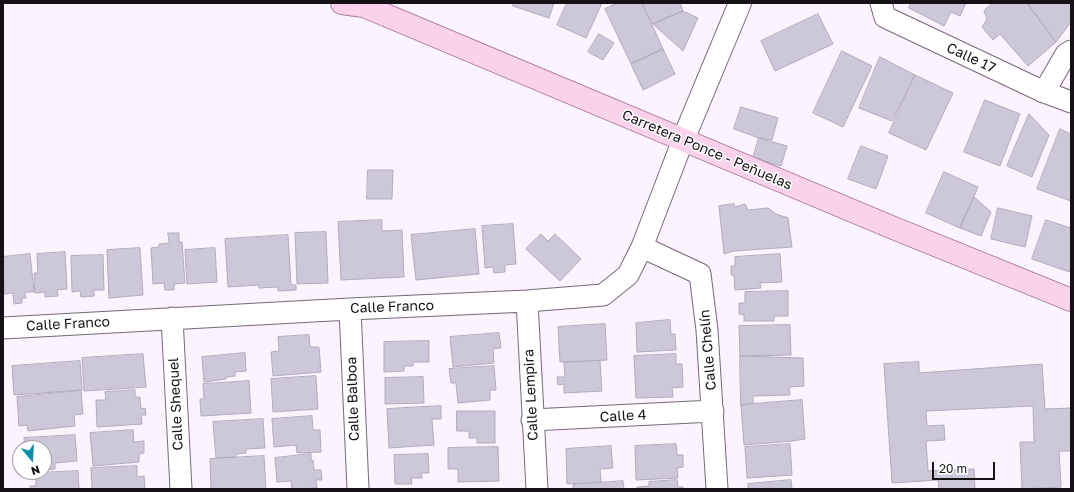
<!DOCTYPE html>
<meta charset="utf-8">
<style>
body{margin:0}
#map{position:relative;width:1074px;height:492px;overflow:hidden;background:#fbf3fd;font-family:"Golos Text",sans-serif}
canvas{display:block}
.frame{position:absolute;inset:0;border:4px solid #161117;pointer-events:none}
.north{position:absolute;left:12px;top:440px;width:40px;height:40px;box-sizing:border-box;background:#fff;border:1px solid #a2a0a2;border-radius:50%;rotate:162deg;font-size:11px;font-weight:700;line-height:16px;text-align:center;color:#161117}
.north::after{content:'';display:block;margin:auto;width:14px;height:18px;background:#0d8cad;clip-path:polygon(50% 0,100% 100%,50% 72%,0 100%)}
.scale{position:absolute;left:932px;top:462px;width:63px;height:18px;box-sizing:border-box;border:2px solid #161117;border-top:0;padding-left:5px;font-size:12px;line-height:14px;white-space:nowrap;color:#161117;-webkit-text-stroke:3px #fff;paint-order:stroke}
</style>
<div id="map">
<canvas width="1074" height="492"></canvas>
<div class="frame"></div>
<div class="north">N</div>
<div class="scale">20 m</div>
</div>
<script>
const ctx = document.querySelector('canvas').getContext('2d');
ctx.lineJoin = 'round';
function paint(path, color) {
  ctx.fillStyle = color;
  ctx.fill(path, 'evenodd');
}
function strokePath(path, color, width, dash) {
  ctx.strokeStyle = color;
  ctx.lineWidth = width;
  ctx.lineCap = dash ? 'butt' : 'round';
  ctx.setLineDash(dash || []);
  ctx.stroke(path);
}
function write(font, color, halo, rows, align = 'center') {
  ctx.font = font + ' "Golos Text",sans-serif';
  ctx.lineWidth = 3;
  ctx.setLineDash([]);
  ctx.textBaseline = 'middle';
  ctx.strokeStyle = halo;
  ctx.fillStyle = color;
  for (const [text, x, y, turn = 0] of rows) {
    ctx.save();
    ctx.translate(x, y);
    ctx.rotate((+turn || 0) * Math.PI / 180);
    ctx.textAlign = isNaN(turn) ? turn : align;
    if (halo) ctx.strokeText(text, 0, 0);
    ctx.fillText(text, 0, 0);
    ctx.restore();
  }
}
const building = new Path2D(`
 M514,3H554L549,18L513,6Z
 M567,3H602L586,38L557,25Z
 M618,3H642L663,49L631,64L605,9Z
 M642,3H680L683,11L653,24Z
 M911,3H966L960,16L951,12L944,26L909,8Z
 M993,3H1027L1056,42L1028,66L1000,34L993,40L982,27L987,19L984,11Z
 M1030,3H1071V22L1056,42L1028,4Z
 M683,11L698,18L683,51L653,24Z
 M818,14L833,44L775,71L761,41Z
 M599,34L614,43L603,60L588,52Z
 M663,49L675,74L643,90L631,64Z
 M842,51L872,66L843,127L813,113Z
 M880,57L915,75L892,121L859,108Z
 M915,75L953,93L926,150L889,133Z
 M985,100L1020,114L1000,166L964,152Z
 M741,107L778,118L772,140L759,138L734,129Z
 M1029,114L1049,135L1032,177L1007,166Z
 M1060,129L1071,134V201L1037,189Z
 M759,138L787,146L781,166L753,158Z
 M861,146L888,156L876,189L848,179Z
 M368,170H393L392,199H367Z
 M944,172L978,187L960,228L926,213Z
 M974,197L991,212L981,236L960,228Z
 M734,204L735,207L745,204L748,210L768,208L776,214L788,218L792,247L734,251L724,254L719,206Z
 M998,208L1032,216L1025,247L991,239Z
 M382,220V231L402,230L404,277L341,280L338,222Z
 M1046,220L1071,228V266L1069,272L1032,259Z
 M513,224L516,264L505,265V272L494,273L493,267L485,268L482,226Z
 M475,229L479,274L416,280L411,235Z
 M326,232L328,283L297,284L295,233Z
 M168,233H179V242H182L185,283L174,284V290H165L164,283L153,284L151,248L159,247V244L169,243Z
 M541,234L548,241L555,234L581,259L560,281L526,249Z
 M288,235L291,285H296V290L278,291V287L259,288V285L228,287L225,239Z
 M140,248L143,295L109,298L107,250Z
 M215,248L217,282L187,284L185,250Z
 M65,252L67,289L57,290L58,296L45,297V292L35,293L34,273H38L37,254Z
 M30,254L34,292H25L26,298H22V303L14,304L13,293L4,294L3,257Z
 M780,254L782,282L760,283L761,288L735,290L734,275H731V266H735V257Z
 M103,255L104,290H94V296L81,297L80,291L72,292L71,256Z
 M788,291V316H774V321H744V315L739,314V303H745V292Z
 M670,320L671,334H675L676,350L637,352L636,323Z
 M605,324L607,360L560,362L558,327Z
 M790,325L791,355L740,356L739,326Z
 M499,333L501,348L493,349L494,363L453,367L450,337Z
 M309,335L310,347H319L321,372L273,376L271,352L279,351L278,337Z
 M429,341V362H413V366H404V371L384,372V342Z
 M245,353L246,371L235,372V376L226,377V379L204,382L202,357Z
 M143,354L146,387L84,391L82,358Z
 M676,354V364H682L683,387L672,388L673,397L636,398L634,356Z
 M740,356L803,358L804,386L789,387L790,395L753,396V403L741,405Z
 M80,361L82,390L14,395L12,366Z
 M600,361L602,391L564,393V384L558,385L557,377H565L564,363Z
 M919,362V373L1042,364L1045,409L1071,408V451H1059L1061,487L1022,489L1020,442H1034L1033,406L926,411L927,426L944,425L945,440L926,441L928,471L974,469L975,489H939L938,480L892,483L884,364Z
 M494,366L496,390H490V400L458,403L456,383H451L449,369Z
 M316,376L318,409L273,412L271,379Z
 M423,377L424,403L385,404V378Z
 M249,381L251,413L201,416L200,399H204L203,384Z
 M135,390V397H140L141,409L145,408L146,415H141L142,424L97,427L96,400H106L105,392Z
 M81,391L83,414L74,415L75,426L28,431L27,425L19,426L17,397Z
 M802,400L805,439L792,441L744,445L741,405Z
 M441,406V419H432L434,445L389,448L387,409Z
 M457,411H495V443H477V438H469V431H457Z
 M312,416L313,430H320L321,452L297,453L296,445L274,447L272,419Z
 M263,419L265,448L246,449V453L236,454V457L216,458L213,422Z
 M133,430L134,442L144,441V453L139,454V462L93,466L90,433Z
 M75,435L77,461L55,463V469L44,470V448H25L24,438Z
 M676,444L677,455H683V467L677,468L678,478L636,480L635,446Z
 M790,444L792,475L747,478L745,447Z
 M611,446L613,468L600,469L601,482L567,484L566,449Z
 M498,447L499,481L458,482V469H448V448Z
 M311,454V461L313,460L314,470H321L322,480H316L317,488L292,489L291,481L277,482L275,458Z
 M428,454L429,473H421L422,478H411L412,484H395L394,455Z
 M264,456L266,489H211L210,459Z
 M137,466V477L144,476L145,489H92L91,468Z
 M78,471L79,489H30V486H36V473Z
 M677,480L678,487H683V489H637V487L649,486V482Z
 M791,480L792,489H748V484Z
 M623,481L624,489H573V485Z`);
const street = new Path2D(`
 M881,3L885,17L1044,92L1071,102
 M1044,92L1066,54L1071,51
 M642,247L700,274L707,330L717,489
 M527,301L537,489
 M350,309L358,489
 M172,318L181,489
 M3,328L350,309L527,301L603,295L628,275L642,247L683,140
 M532,420L713,411`);
const secondary = new Path2D(`
 M683,140L740,3`);
const primary = new Path2D(`
 M342,3L364,6L891,227L1071,300`);
const streetNames = [
 ["Calle 17",971,58,25],
 ["Carretera Ponce - Peñuelas",707,150,23],
 ["Calle Franco",392,307,-2],
 ["Calle Franco",68,324,-3],
 ["Calle Chelín",708,350,-95],
 ["Calle Lempira",531,395,-93],
 ["Calle Balboa",353,399,-92],
 ["Calle Shequel",176,404,-93],
 ["Calle 4",623,416,-3]
];
paint(building, '#cdc7da');
strokePath(building, '#b1abbd', 1);
strokePath(street, '#766978', 23);
strokePath(secondary, '#766978', 24);
strokePath(primary, '#a97b9a', 24);
strokePath(street, '#fff', 21);
strokePath(secondary, '#fff', 22);
strokePath(primary, '#fbd2ec', 22);
write('14px', '#161117', '#fff', streetNames);
</script>
